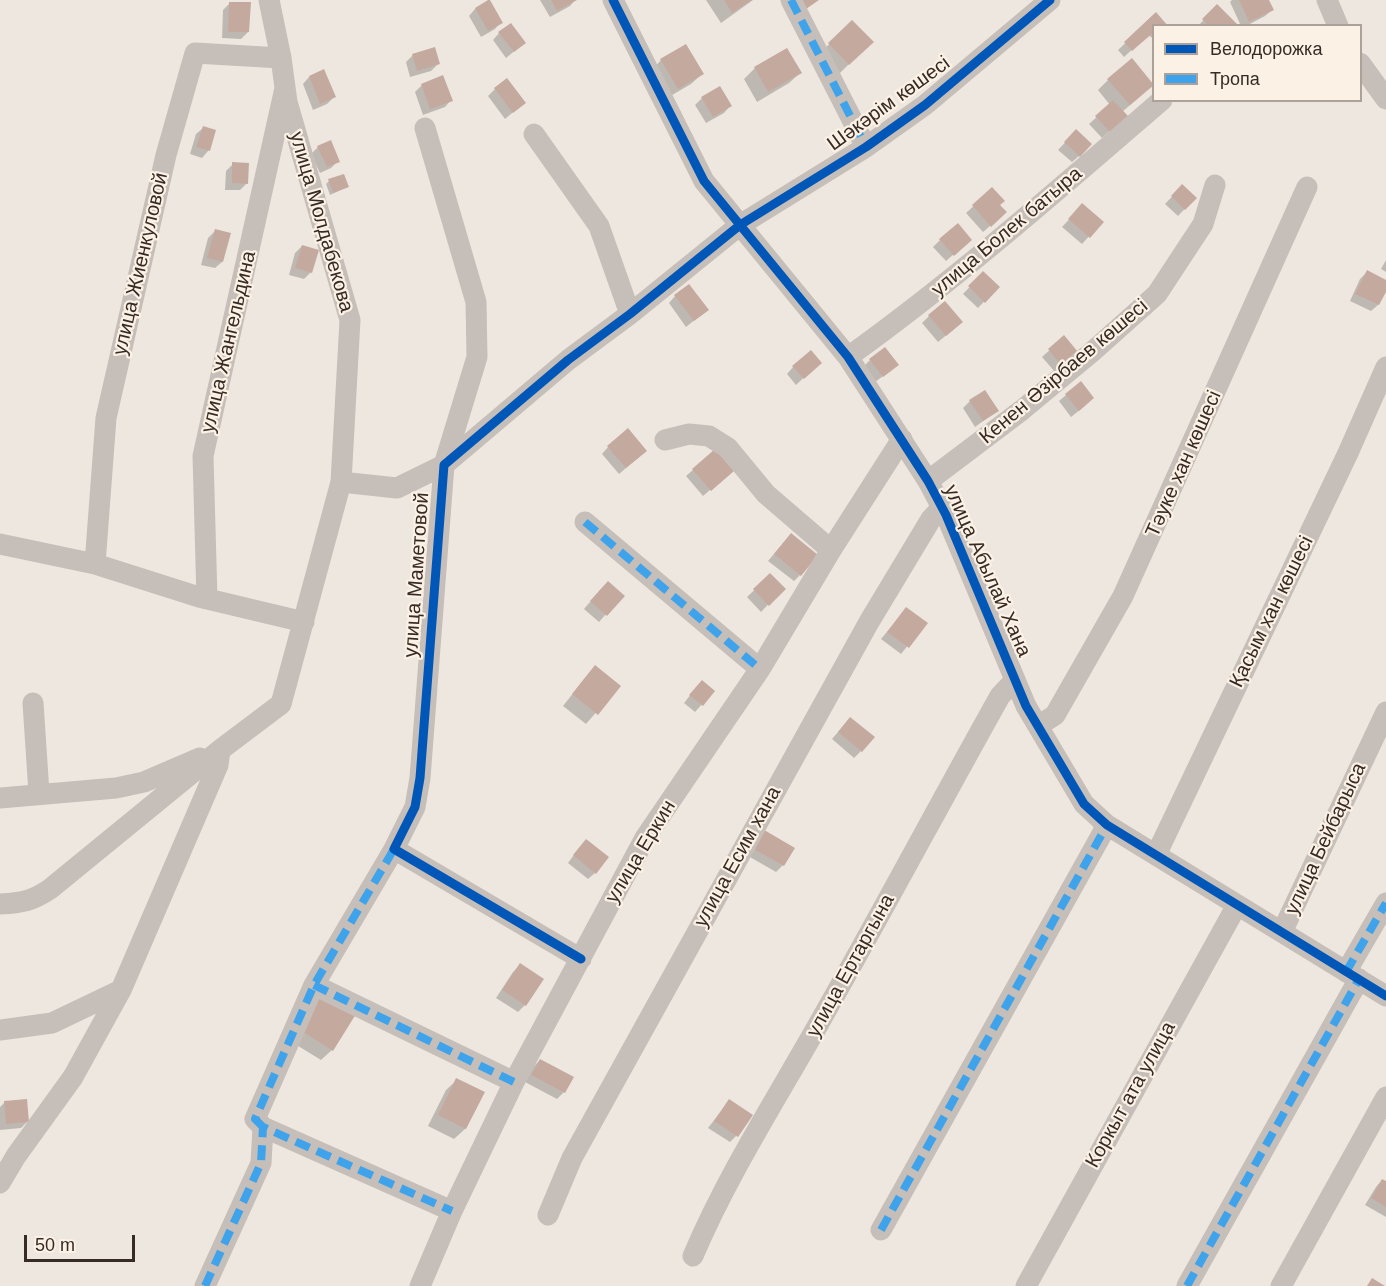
<!DOCTYPE html>
<meta charset="utf-8">
<style>
body{margin:0}
#map{position:relative;width:1386px;height:1286px;overflow:hidden;background:#eee7df;font-family:Arial,sans-serif}
canvas{display:block}
.legend{position:absolute;left:1152px;top:24px;width:210px;height:78px;box-sizing:border-box;background:#fbf1e5;border:2px solid #ada299;margin:0;padding:8px 10px;list-style:none;font-size:18px;color:#382b26}
.legend li{display:flex;align-items:center;gap:12px;height:30px}
.legend b{width:30px;border:2px solid #ada299}
.scale{position:absolute;left:24px;top:1235px;width:111px;height:27px;box-sizing:border-box;border:3px solid #382b26;border-top:0;padding-left:8px;font-size:18px;line-height:21px;white-space:nowrap;color:#382b26;-webkit-text-stroke:4px #fbf1e5;paint-order:stroke}
</style>
<div id="map">
<canvas width="1386" height="1286"></canvas>
<ul class="legend">
<li><b style="height:8px;background:#0057b8"></b>Велодорожка</li>
<li><b style="height:8px;background:#3fa3eb"></b>Тропа</li>
</ul>
<div class="scale">50 m</div>
</div>
<script>
const ctx = document.querySelector('canvas').getContext('2d');
ctx.lineJoin = 'round';
function paint(path, color) {
  ctx.fillStyle = color;
  ctx.fill(path, 'evenodd');
}
function strokePath(path, color, width, dash) {
  ctx.strokeStyle = color;
  ctx.lineWidth = width;
  ctx.lineCap = dash ? 'butt' : 'round';
  ctx.setLineDash(dash || []);
  ctx.stroke(path);
}
function write(font, color, halo, rows, align = 'center') {
  ctx.font = font + ' Arial,sans-serif';
  ctx.lineWidth = 4.5;
  ctx.setLineDash([]);
  ctx.textBaseline = 'middle';
  ctx.strokeStyle = halo;
  ctx.fillStyle = color;
  for (const [text, x, y, turn = 0] of rows) {
    ctx.save();
    ctx.translate(x, y);
    ctx.rotate((+turn || 0) * Math.PI / 180);
    ctx.textAlign = isNaN(turn) ? turn : align;
    if (halo) ctx.strokeText(text, 0, 0);
    ctx.fillText(text, 0, 0);
    ctx.restore();
  }
}
const shadow = new Path2D(`
 M540,0H575L570,6L550,17Z
 M706,0H753L721,23Z
 M1232,0H1267L1272,10L1265,16L1246,26H1241L1230,2Z
 M489,1L501,22L495,29L481,37L469,16L475,9Z
 M230,3L248,32L241,39L222,38L223,10Z
 M1217,6L1237,26H1198Z
 M1156,14L1154,26V39L1148,35L1124,57L1118,50Z
 M852,22L871,42L838,75L818,55Z
 M499,33L517,49L506,58L493,40Z
 M413,55L438,64L431,71L410,77L406,62Z
 M661,60L702,74L691,84L667,98L651,71Z
 M755,68L800,73L789,83L757,102L744,79Z
 M323,71L334,97L327,104L313,110L303,84L309,77Z
 M1108,80L1142,95L1122,112L1119,123L1102,138L1089,124L1110,105L1098,90Z
 M422,85L451,100L445,107L423,115L415,92Z
 M495,89L524,103L505,119L488,96Z
 M702,98L730,106L724,113L706,123L695,105Z
 M203,128L215,131L208,151L202,158L190,154L196,134Z
 M1076,131L1079,156L1072,162L1058,150Z
 M318,147L338,161L331,168L320,173L311,154Z
 M233,164L247,183L240,190H225L226,171Z
 M329,181L347,187L330,195L326,184Z
 M1182,186L1195,198L1178,216L1165,204Z
 M992,189L998,205V219L983,232L966,213Z
 M1076,212L1102,222L1082,244L1062,227Z
 M215,231L222,262L215,268L201,265L208,238Z
 M940,240L963,246L946,261L933,247Z
 M302,246L311,272L304,279L289,275L295,253Z
 M1386,260V272L1381,269Z
 M1367,272L1386,282V288L1378,305L1371,311L1350,301L1360,279Z
 M983,273L998,287L978,308L963,294Z
 M675,296L707,310L686,327L669,303Z
 M929,316L954,329L938,342L922,323Z
 M1063,338L1076,352L1055,372L1042,357Z
 M870,360L890,371L875,382L863,367Z
 M793,367L813,369L796,385L787,374Z
 M1066,395L1086,405L1071,417L1059,401Z
 M970,401L997,411L975,427L963,408Z
 M608,447L639,457L619,474L602,454Z
 M693,470L725,477L703,496L686,476Z
 M784,542L800,575L794,581L768,561Z
 M770,575L783,589L761,612L747,597Z
 M601,589L622,596L599,622L584,609Z
 M906,609L926,623L901,654L881,639Z
 M585,678L619,686L586,724L563,706Z
 M695,689L713,692L695,712L684,703Z
 M844,725L861,751L854,758L832,739Z
 M752,836L783,865L776,872L743,853Z
 M579,848L595,873L588,879L568,863Z
 M520,965L525,1005L518,1012L496,998L513,972Z
 M312,1006L332,1050L321,1060L290,1041Z
 M540,1060L564,1092L557,1099L525,1082L533,1067Z
 M457,1080L483,1093L465,1129L454,1139L428,1126L446,1090Z
 M729,1101L736,1136L730,1142L708,1128Z
 M5,1102L28,1121L21,1128L0,1130V1107Z
 M1382,1180L1386,1183V1217L1365,1205L1376,1187Z`);
const building = new Path2D(`
 M488,0H490L503,23L488,31L475,8Z
 M551,0H577L557,11Z
 M724,0H752L732,13Z
 M800,0H819L806,9Z
 M1239,0H1269L1274,10L1249,22Z
 M229,2H251L249,32H228Z
 M1217,4L1239,26H1209L1202,19Z
 M1156,12L1168,26H1154V32L1132,51L1124,42Z
 M852,20L874,42L849,65L828,43Z
 M511,23L526,43L514,52L498,32Z
 M686,44L704,74L678,89L660,59Z
 M435,47L440,64L417,71L412,54Z
 M787,48L802,73L768,92L754,67Z
 M1132,58L1154,85L1130,105L1107,79Z
 M324,69L336,97L320,104L309,76Z
 M443,75L453,101L430,109L421,84Z
 M507,78L526,103L513,113L494,88Z
 M720,86L732,106L713,117L701,97Z
 M1113,100L1128,116L1110,132L1095,116Z
 M203,126L216,130L210,151L196,147Z
 M1076,129L1092,144L1080,157L1064,142Z
 M331,140L340,162L327,167L317,146Z
 M232,162L249,163L248,184L232,183Z
 M344,174L349,187L333,193L328,179Z
 M1182,184L1197,198L1185,210L1171,196Z
 M992,187L1005,201L1000,205L1007,212L991,227L972,205Z
 M1082,203L1104,222L1090,238L1068,219Z
 M958,223L972,240L954,256L939,239Z
 M215,229L231,233L223,262L207,258Z
 M302,245L319,250L312,273L295,268Z
 M1367,270L1386,280V292L1379,305L1355,294Z
 M983,271L1000,287L985,303L968,286Z
 M689,284L709,310L694,321L674,295Z
 M945,301L963,322L946,336L928,315Z
 M1064,335L1078,352L1062,366L1048,349Z
 M885,347L899,365L883,377L869,359Z
 M811,350L822,363L804,379L792,366Z
 M1081,381L1094,398L1079,411L1065,394Z
 M985,390L999,411L983,421L969,400Z
 M628,428L647,451L626,468L607,446Z
 M715,449L734,471L711,491L692,469Z
 M791,533L818,555L801,576L774,554Z
 M770,573L786,589L769,606L753,589Z
 M608,581L625,596L607,616L590,601Z
 M906,607L928,623L909,648L887,632Z
 M595,665L621,686L598,715L572,694Z
 M702,680L715,691L703,706L689,695Z
 M850,717L875,737L862,752L838,732Z
 M759,827L795,848L784,866L748,846Z
 M586,839L609,857L596,874L573,855Z
 M520,963L544,979L526,1006L502,990Z
 M322,994L356,1014L333,1051L300,1030Z
 M540,1059L574,1077L565,1093L531,1075Z
 M456,1078L485,1092L466,1129L438,1115Z
 M27,1099L29,1122L6,1124L4,1101Z
 M729,1099L753,1115L738,1137L714,1121Z
 M1382,1179L1386,1181V1207L1371,1198Z
 M1372,1278L1385,1286H1367Z`);
const minor = new Path2D(`
 M269,0L281,58L287,102L350,320L341,482
 M613,0L704,181L848,357L928,481L946,515L1026,706L1084,804L1107,825L1386,996
 M791,0L866,147
 M1327,0L1338,26
 M1360,63L1386,99
 M534,134L599,226L630,314
 M848,357C958,278 1059,189 1162,100
 M665,440L689,434L709,436L728,448L766,494L831,550
 M928,481L1022,410L1092,352L1157,294L1203,224L1215,185
 M585,522L760,669
 M0,544L95,564L199,597L304,622
 M95,564L106,418L166,155L195,53L281,58
 M207,599L203,456L285,88
 M33,703L39,793
 M1038,726L1055,715L1123,596L1307,187
 M0,798L116,788L144,782L200,758
 M1156,855L1348,453L1386,367
 M0,904C22,903 32,901 50,889L220,750
 M1282,932L1386,712
 M581,959L394,849L415,807L420,778L444,465L568,360L630,314L740,225L866,147L925,105L1050,0
 M1346,972L1386,903
 M314,985L514,1082
 M0,1030L52,1023L121,990
 M263,1127L255,1119L314,985L394,849
 M0,1183L16,1156L73,1077L121,990L218,765L220,750L281,704L341,482L397,488L444,465L477,357L476,302L425,128
 M548,1215L572,1158L869,622L931,519L942,507
 M881,1230L1107,825
 M693,1256C727,1176 775,1101 818,1025C880,916 939,805 1000,696L1015,680
 M205,1286L261,1163L263,1127L452,1211
 M420,1286L452,1211L514,1082L645,838L760,669L831,550L902,439
 M1026,1286L1237,905
 M1187,1286L1359,979
 M1281,1286L1386,1097`);
const quiet = new Path2D(`
 M791,0L866,147
 M585,522L760,669
 M1346,972L1386,903
 M314,985L514,1082
 M263,1127L255,1119L314,985L394,849
 M881,1230L1107,825
 M205,1286L261,1163L263,1127L452,1211
 M1187,1286L1359,979`);
const cycleway = new Path2D(`
 M613,0L704,181L848,357L928,481L946,515L1026,706L1084,804L1107,825L1386,996
 M581,959L394,849L415,807L420,778L444,465L568,360L630,314L740,225L866,147L925,105L1050,0`);
const streetNames = [
 ["Шәкәрім көшесі",889,104,-36],
 ["улица Молдабекова",321,222,74],
 ["улица Болек батыра",1007,232,-40],
 ["улица Жиенкуловой",141,264,-77],
 ["улица Жангельдина",229,342,-77],
 ["Кенен Әзірбаев көшесі",1064,372,-40],
 ["Тәуке хан көшесі",1184,464,-66],
 ["улица Абылай Хана",987,571,66],
 ["улица Маметовой",417,575,-86],
 ["Қасым хан көшесі",1272,612,-64],
 ["улица Бейбарыса",1326,839,-65],
 ["улица Еркин",641,852,-59],
 ["улица Есим хана",738,857,-61],
 ["улица Ертаргына",851,966,-61],
 ["Коркыт ата улица",1131,1095,-61]
];
paint(shadow, '#0003');
paint(building, '#c4a99f');
strokePath(minor, '#c6beb8', 21);
strokePath(quiet, '#3fa3eb', 8, [15, 8]);
strokePath(cycleway, '#0057b8', 9);
write('20px', '#382b26', '#fbf1e5', streetNames);
</script>
